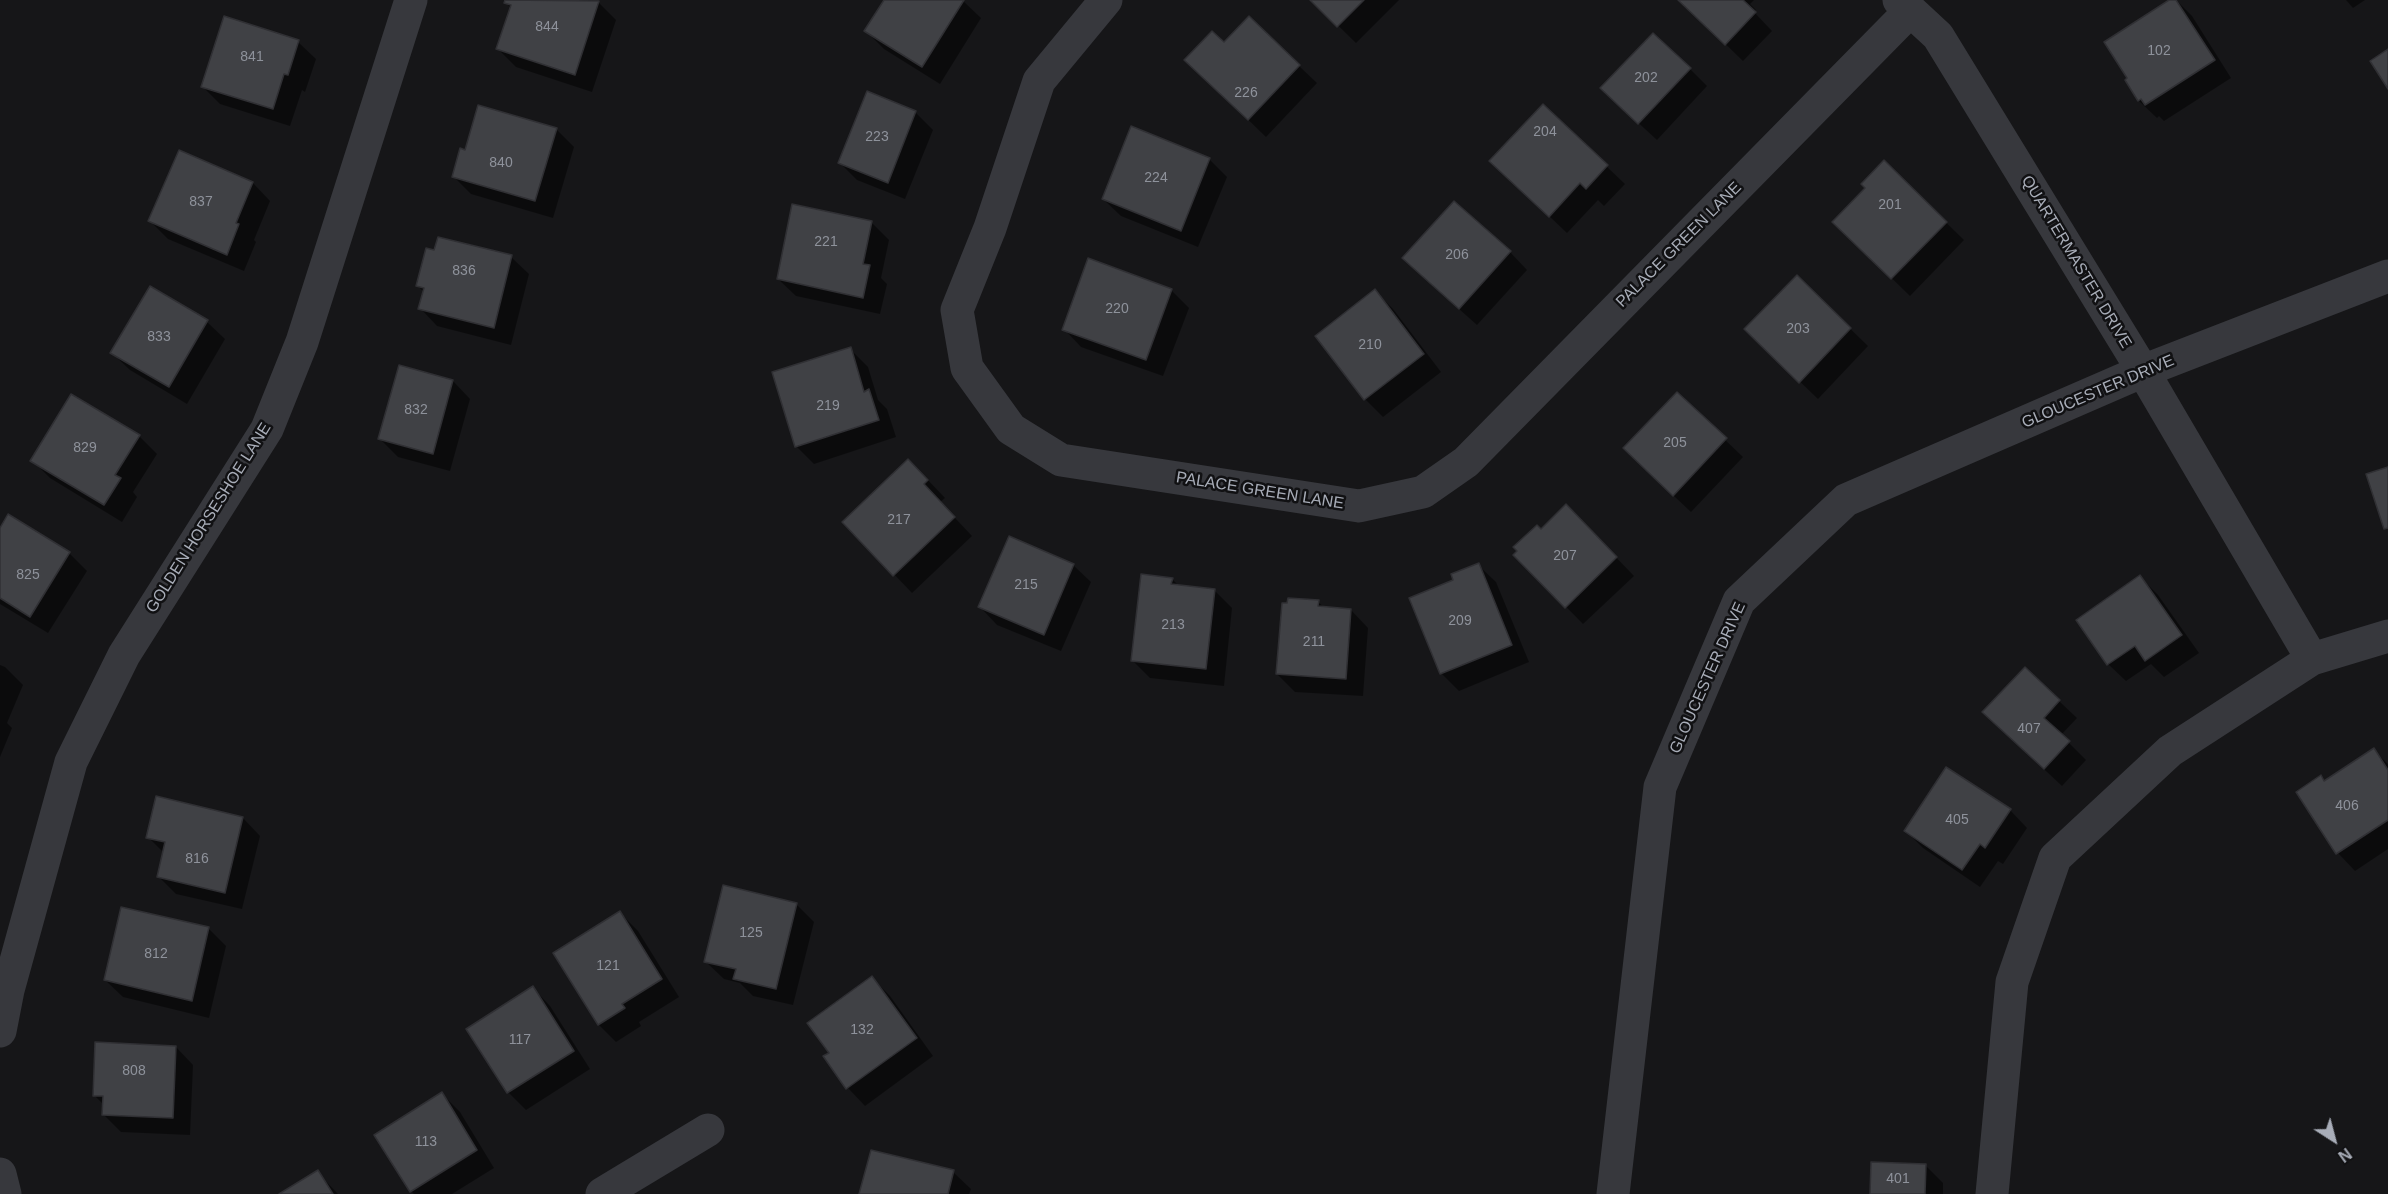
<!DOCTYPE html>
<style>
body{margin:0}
#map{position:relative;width:2388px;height:1194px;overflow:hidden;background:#161618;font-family:Arial,sans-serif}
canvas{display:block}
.north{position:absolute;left:2304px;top:1110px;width:60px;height:60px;-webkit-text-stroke:4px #111113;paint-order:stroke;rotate:144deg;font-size:16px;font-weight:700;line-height:24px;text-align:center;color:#a8adb8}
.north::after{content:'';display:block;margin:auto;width:21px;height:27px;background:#a8adb8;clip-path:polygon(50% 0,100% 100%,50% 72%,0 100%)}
</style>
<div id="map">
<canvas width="2388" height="1194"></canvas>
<div class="north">N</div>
</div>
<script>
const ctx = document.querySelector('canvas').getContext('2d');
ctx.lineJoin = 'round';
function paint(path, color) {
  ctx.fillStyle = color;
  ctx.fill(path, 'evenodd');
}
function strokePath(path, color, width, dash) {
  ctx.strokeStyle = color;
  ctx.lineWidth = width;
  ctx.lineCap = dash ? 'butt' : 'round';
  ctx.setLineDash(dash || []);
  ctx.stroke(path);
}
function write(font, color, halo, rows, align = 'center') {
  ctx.font = font + ' Arial,sans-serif';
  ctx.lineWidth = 5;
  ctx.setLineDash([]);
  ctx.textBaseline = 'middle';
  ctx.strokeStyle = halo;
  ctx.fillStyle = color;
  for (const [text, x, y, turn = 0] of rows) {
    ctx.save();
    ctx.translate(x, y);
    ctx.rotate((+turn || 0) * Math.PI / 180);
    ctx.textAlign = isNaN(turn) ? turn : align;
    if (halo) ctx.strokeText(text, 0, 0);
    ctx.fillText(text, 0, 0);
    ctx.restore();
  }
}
const shadow = new Path2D(`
 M507,0H591L598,2L616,20L592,92L516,67L498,49L511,8L506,3Z
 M886,0H962L981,18L940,84L884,49L866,31Z
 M1312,0H1399L1356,43Z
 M1680,0H1754L1750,4L1756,10L1754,12L1772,31L1743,61Z
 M2172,0H2176L2192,16L2231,78L2164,121L2159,116L2157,118L2139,101L2127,81Z
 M2346,0H2365L2353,8Z
 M298,42L316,59L305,92L302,90L290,126L220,104L202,86Z
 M1225,44L1299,66L1317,83L1266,137L1204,77Z
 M1690,69L1707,86L1657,140L1620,106Z
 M867,93L915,112L933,130L905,199L857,180L840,163Z
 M1543,106L1625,184L1604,206L1598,200L1567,233L1509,178Z
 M556,129L574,147L553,218L471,194L453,176Z
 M1209,159L1227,177L1198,247L1121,216L1103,199Z
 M1884,162L1964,240L1910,296L1834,222L1867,188Z
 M253,183L270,201L254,240L256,242L244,271L168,239L150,221Z
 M871,222L889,240L881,278L887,284L880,314L796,296L778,279Z
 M1510,252L1527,270L1477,325L1422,276Z
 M511,257L529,274L511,345L437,326L420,308L424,292L417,285Z
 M1797,277L1868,346L1818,399L1764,347Z
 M150,288L207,322L225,339L187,404L130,370L112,353Z
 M1171,290L1189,308L1163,376L1081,347L1064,329Z
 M1375,291L1393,309L1441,372L1383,417L1365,399L1317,336Z
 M850,349L868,367L878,400L887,409L896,437L814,464L796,446Z
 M453,381L470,399L450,471L398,457L380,439Z
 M1677,394L1743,457L1691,512L1642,466Z
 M139,436L157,454L133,492L137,497L122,522L50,478L32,460Z
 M926,478L945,498L940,502L972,536L912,593L844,522Z
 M1584,524L1634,576L1583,624L1515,555L1541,531Z
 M0,530L69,553L87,571L48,633L0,604Z
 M1073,565L1091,582L1061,651L997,625L980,607Z
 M1478,565L1496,582L1529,662L1459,691L1441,673Z
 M2140,577L2158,595L2199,653L2164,677L2151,664L2126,681L2108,664Z
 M1172,579L1180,587L1215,591L1232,608L1224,686L1150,678L1133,661Z
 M1318,602L1325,608L1351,610L1368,628L1363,696L1295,692L1277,674Z
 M0,665L5,667L23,685L7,723L12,728L0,757Z
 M2025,669L2077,718L2061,735L2086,760L2062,786L2001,729Z
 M2373,750L2388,764V849L2355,871L2338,853L2298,793L2321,777L2325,782Z
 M2010,810L2027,828L2003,864L1998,861L1980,887L1923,848L1906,831Z
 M243,818L260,836L242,909L176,894L158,876L164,853L148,837Z
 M796,904L814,922L793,1005L753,996L740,983L724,979L706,962Z
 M620,913L638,931L679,997L639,1022L641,1026L616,1042L599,1025L555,953Z
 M208,928L226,946L209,1018L123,997L105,980Z
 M872,978L890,996L933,1056L865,1106L848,1088L825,1056L831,1053Z
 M533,988L550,1006L590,1069L526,1110L508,1092Z
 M176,1047L193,1065L190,1135L121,1132L104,1115V1105L94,1095Z
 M442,1094L460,1112L494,1168L452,1194H414L411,1191Z
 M1925,1165L1943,1183V1194H1872Z
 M317,1172L338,1194H282Z
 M953,1172L971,1189L969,1194H861Z`);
const building = new Path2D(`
 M505,0L599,1L575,75L496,49L511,5L504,3Z
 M884,0H964L922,67L864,31Z
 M1310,0H1364L1337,27Z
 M1678,0H1743L1756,12L1725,45Z
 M2169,0H2176L2215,60L2145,105L2141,99L2138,101L2125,80L2127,78L2104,42Z
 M224,16L299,40L288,75L284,74L273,109L201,87Z
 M1249,16L1300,65L1248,120L1184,60L1212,31L1224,42Z
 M1653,33L1691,68L1638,124L1600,88Z
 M2388,49V89L2370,61Z
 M867,91L916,111L888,183L838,163Z
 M1543,104L1608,165L1586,189L1580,183L1549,217L1489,161Z
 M478,105L557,128L535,201L452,177L460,148L465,150Z
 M1131,126L1210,158L1181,231L1102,199Z
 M179,150L253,182L236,223L239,224L227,255L148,221Z
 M1884,160L1947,222L1891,279L1832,222L1865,188L1861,184Z
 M1454,201L1511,251L1459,309L1402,258Z
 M792,204L872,221L863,264L870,265L863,298L777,279Z
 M438,237L512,255L494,328L418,309L424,288L416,286L426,248L434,250Z
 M1088,258L1172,289L1146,360L1062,330Z
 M1797,275L1851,328L1799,383L1744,329Z
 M150,286L208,320L169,387L110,353Z
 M1375,289L1424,354L1364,400L1315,336Z
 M851,347L864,392L869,389L879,420L795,447L772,372Z
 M399,365L453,380L433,454L378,439Z
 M1677,392L1727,438L1673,496L1623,448Z
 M71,394L140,435L115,475L121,478L104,505L30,461Z
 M908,459L928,480L924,484L955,517L893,576L842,522Z
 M2388,467V528L2384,529L2366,474Z
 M1566,504L1617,557L1565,608L1513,555L1517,551L1513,547L1537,525L1541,529Z
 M8,514L70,552L30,617L0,598V528Z
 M1009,536L1074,564L1044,635L978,607Z
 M1479,563L1512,645L1440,674L1409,598L1453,580L1451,574Z
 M1141,574L1173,578L1171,584L1215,589L1206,669L1131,661Z
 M2140,575L2182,635L2145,661L2135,646L2107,665L2076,620Z
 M1288,598L1319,600L1318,606L1351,609L1346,679L1276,674L1282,603H1287Z
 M2025,667L2060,700L2044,718L2070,741L2044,769L1982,712Z
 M2374,748L2388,770V820L2336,854L2296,792L2321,775L2324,781Z
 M1946,767L2011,809L1985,848L1980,844L1962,870L1904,831Z
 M156,796L243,817L225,893L157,877L165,842L146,838Z
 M723,885L797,903L776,989L733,979L736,969L704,962Z
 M121,907L209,927L192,1001L104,980Z
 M620,911L662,979L622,1004L625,1008L598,1025L553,953Z
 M872,976L917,1038L846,1089L823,1056L829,1053L807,1023Z
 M533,986L574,1051L507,1093L466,1029Z
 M95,1042L176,1046L173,1118L102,1115L103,1096H93Z
 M442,1092L477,1150L410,1192L374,1135Z
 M871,1150L954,1170L948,1194H859Z
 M1871,1162L1926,1164L1925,1194H1870Z
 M318,1170L333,1194H279Z`);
const minor = new Path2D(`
 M1106,0L1039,81L990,228L957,310L967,368L1011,429L1061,460L1359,506L1423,492L1466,462L1910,11
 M1899,0L1938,36L2143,371L2312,659
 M0,1031L8,990L71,762L124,655L267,429L302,342L411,0
 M0,1174L5,1194
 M602,1194L708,1130
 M1613,1194L1660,787L1739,601L1846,500L2143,371L2388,276
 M1992,1194L2012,982L2055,858L2170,751L2312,659L2388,636`);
const numberNames = [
 ["844",547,27],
 ["102",2159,51],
 ["841",252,57],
 ["202",1646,78],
 ["226",1246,93],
 ["204",1545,132],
 ["223",877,137],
 ["840",501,163],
 ["224",1156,178],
 ["837",201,202],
 ["201",1890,205],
 ["221",826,242],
 ["206",1457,255],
 ["836",464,271],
 ["220",1117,309],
 ["203",1798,329],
 ["833",159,337],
 ["210",1370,345],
 ["219",828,406],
 ["832",416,410],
 ["205",1675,443],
 ["829",85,448],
 ["217",899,520],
 ["207",1565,556],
 ["825",28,575],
 ["215",1026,585],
 ["209",1460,621],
 ["213",1173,625],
 ["211",1314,642],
 ["407",2029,729],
 ["406",2347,806],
 ["405",1957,820],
 ["816",197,859],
 ["125",751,933],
 ["812",156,954],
 ["121",608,966],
 ["132",862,1030],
 ["117",520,1040],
 ["808",134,1071],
 ["113",426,1142],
 ["401",1898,1179]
];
const streetNames = [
 ["PALACE GREEN LANE",1679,245,-45],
 ["QUARTERMASTER DRIVE",2076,262,59],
 ["GLOUCESTER DRIVE",2098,392,-23],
 ["PALACE GREEN LANE",1260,491,9],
 ["GOLDEN HORSESHOE LANE",209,518,-58],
 ["GLOUCESTER DRIVE",1708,678,-66]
];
paint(shadow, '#0007');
paint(building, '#404145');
strokePath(building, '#303034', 1.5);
strokePath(minor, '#37383d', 33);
write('14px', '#8e929b', null, numberNames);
write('16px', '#a8adb8', '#111113', streetNames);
</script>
